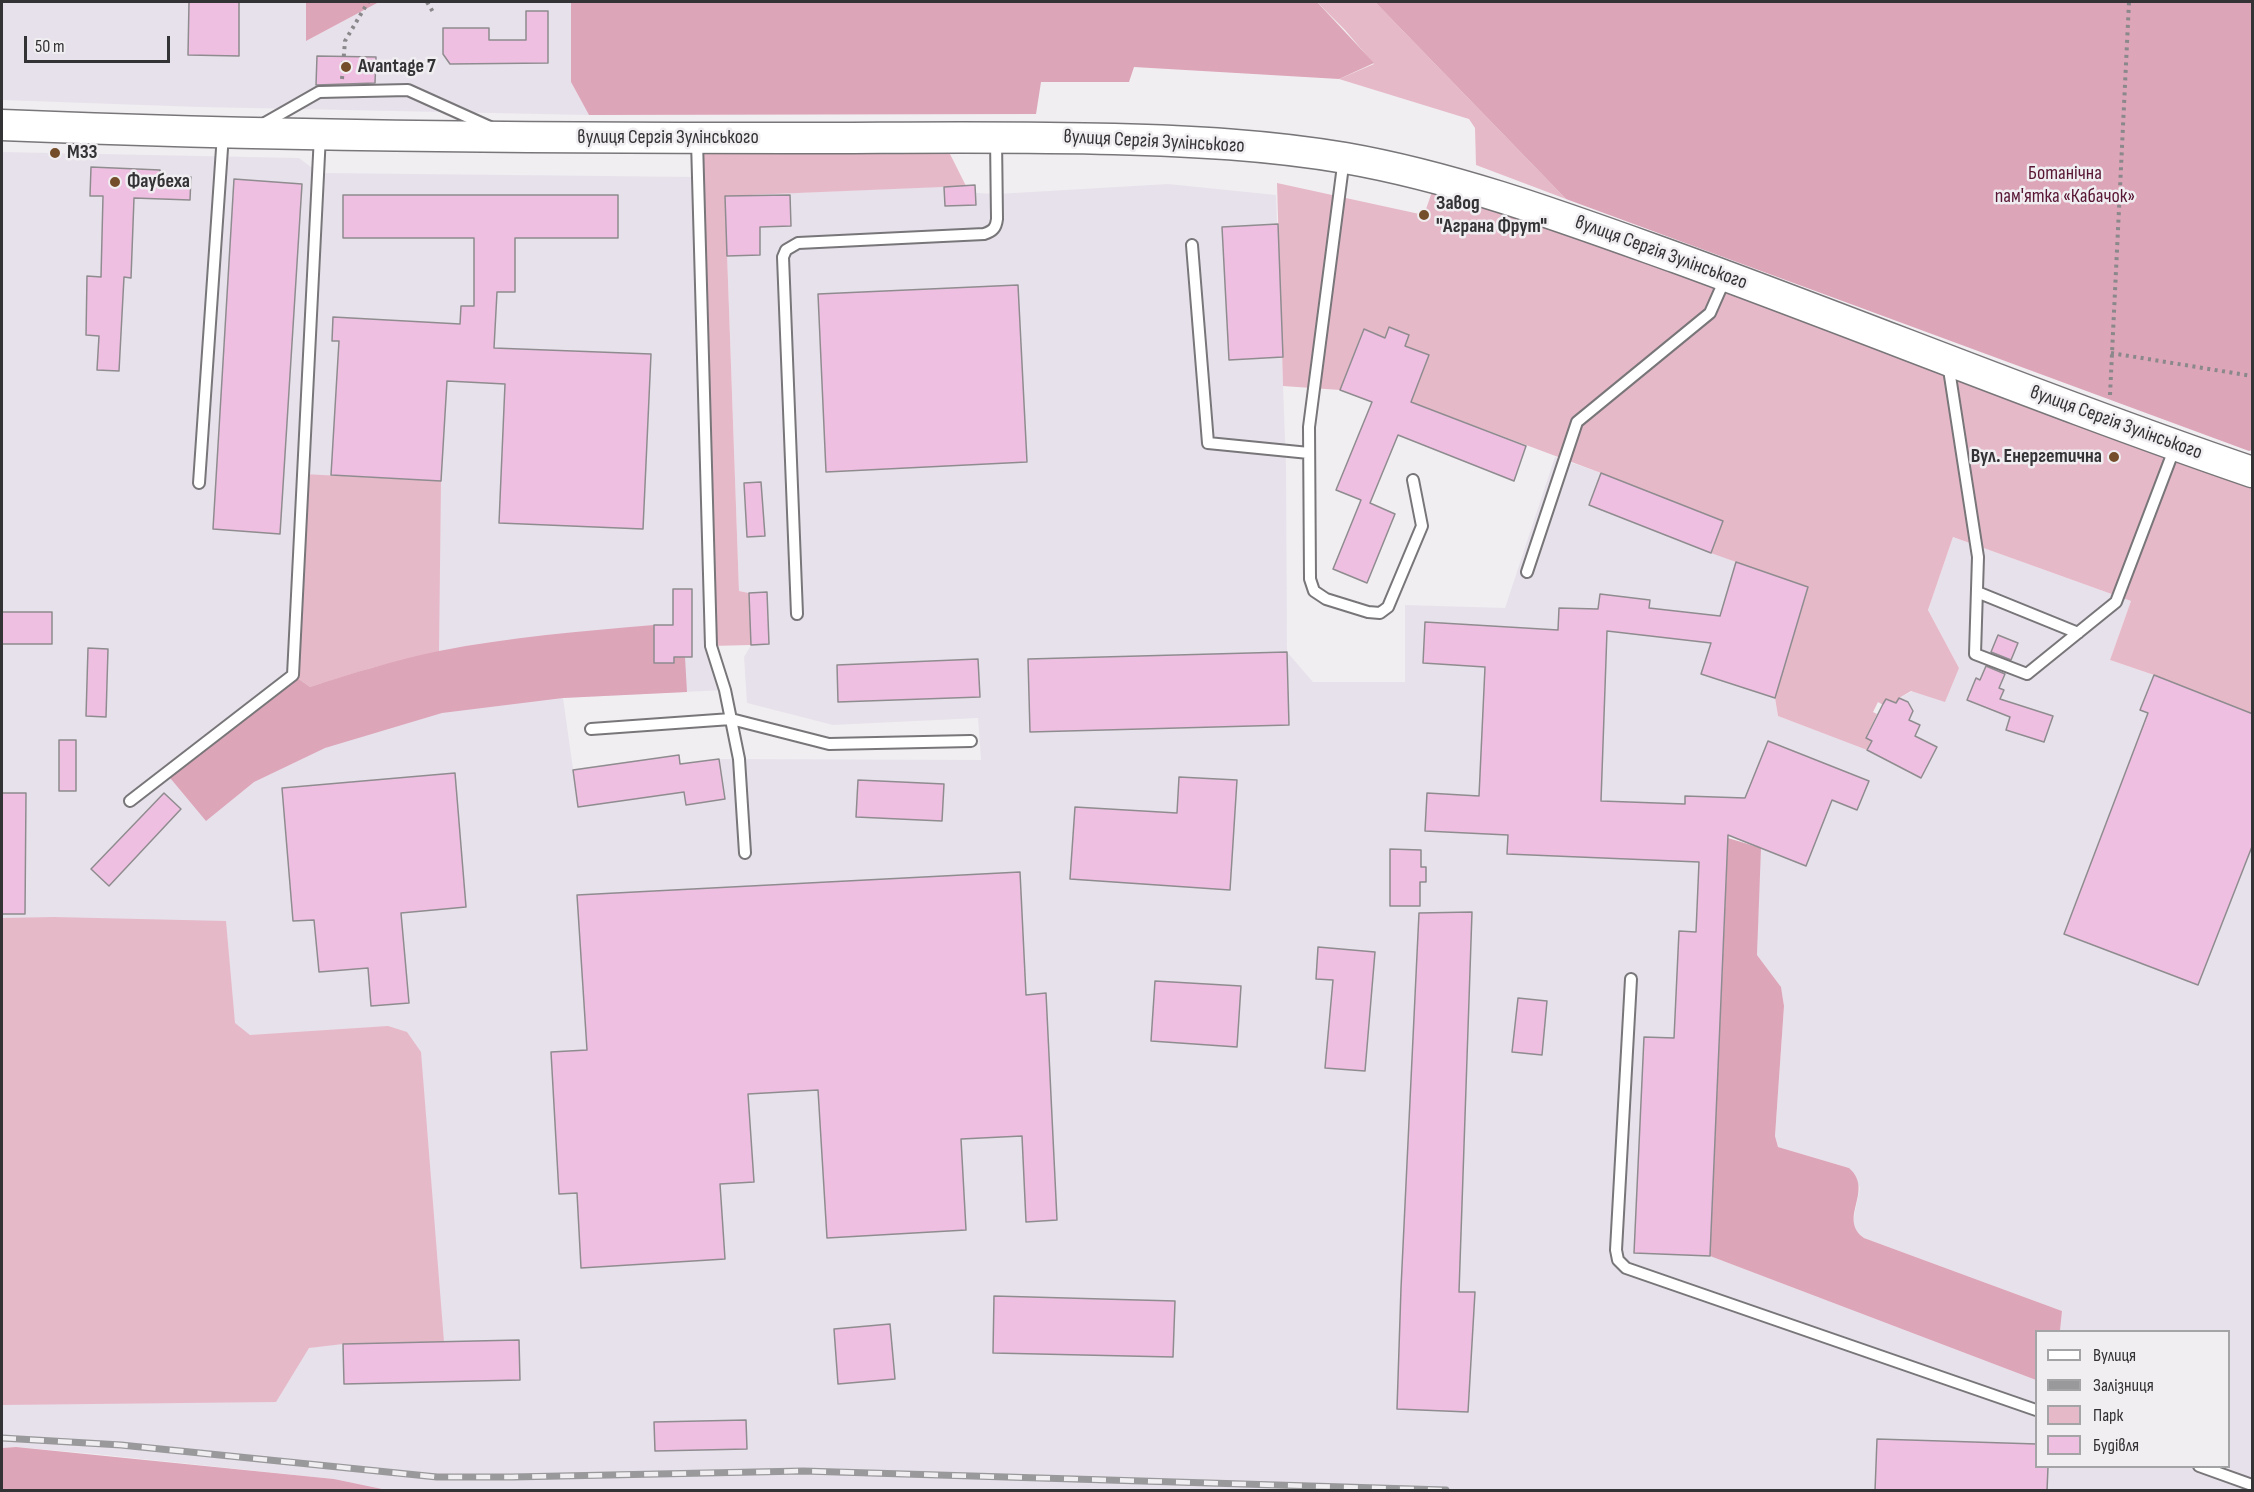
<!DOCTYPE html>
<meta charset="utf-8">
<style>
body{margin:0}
#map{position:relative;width:2254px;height:1492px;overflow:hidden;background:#f0eef1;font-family:"Sofia Sans Condensed",sans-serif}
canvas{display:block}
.frame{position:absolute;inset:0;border:3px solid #333234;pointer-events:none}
.legend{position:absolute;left:2035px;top:1330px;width:195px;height:138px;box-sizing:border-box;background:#f0eef1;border:2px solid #a4a3a5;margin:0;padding:8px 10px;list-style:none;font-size:18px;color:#333234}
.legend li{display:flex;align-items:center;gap:12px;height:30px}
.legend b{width:30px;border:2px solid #a4a3a5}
.scale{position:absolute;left:24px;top:36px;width:146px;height:27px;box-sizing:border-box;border:3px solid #333234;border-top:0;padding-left:8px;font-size:18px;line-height:21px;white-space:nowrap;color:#333234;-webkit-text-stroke:4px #f0eef1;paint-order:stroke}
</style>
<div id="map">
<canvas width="2254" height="1492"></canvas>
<div class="frame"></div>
<ul class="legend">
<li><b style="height:8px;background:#fff"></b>Вулиця</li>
<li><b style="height:8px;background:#99989a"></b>Залізниця</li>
<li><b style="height:16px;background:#e6b9c8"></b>Парк</li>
<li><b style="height:16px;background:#efbfe2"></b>Будівля</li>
</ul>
<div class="scale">50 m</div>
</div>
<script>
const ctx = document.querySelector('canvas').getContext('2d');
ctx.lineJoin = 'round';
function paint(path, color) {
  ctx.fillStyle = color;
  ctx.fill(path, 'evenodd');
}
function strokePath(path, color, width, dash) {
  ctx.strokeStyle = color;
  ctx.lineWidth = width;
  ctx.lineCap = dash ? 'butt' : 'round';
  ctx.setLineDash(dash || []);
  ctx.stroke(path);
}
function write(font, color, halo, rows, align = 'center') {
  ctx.font = font + ' "Sofia Sans Condensed",sans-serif';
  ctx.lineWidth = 5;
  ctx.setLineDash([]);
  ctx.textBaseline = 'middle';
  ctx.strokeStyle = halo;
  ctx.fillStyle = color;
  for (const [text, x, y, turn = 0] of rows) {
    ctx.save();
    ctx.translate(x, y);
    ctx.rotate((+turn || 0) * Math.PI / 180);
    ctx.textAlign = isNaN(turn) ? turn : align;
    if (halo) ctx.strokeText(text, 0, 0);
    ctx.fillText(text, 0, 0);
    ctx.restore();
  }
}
const built = new Path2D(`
 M2,2H306V41L379,2H571V82L589,115L199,107L2,100Z
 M2,152L299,158L319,173L698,177L711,646L725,690L563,698L573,769L679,755L680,764L719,759L981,760L978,718L833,725L747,703L744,657L751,645L749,593L739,591L725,196L975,185L976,193L997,194L1168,184L1276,195L1286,466L1287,652L1313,682H1405V605L1505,608L1555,457L1601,473L1589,505L1736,562L1702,674L1775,698L1778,716L1867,750L1921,777L1937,747L1915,736L1920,725L1909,720L1913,711L1908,702L1899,698L1959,668L1928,610L1953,537L2131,601L2110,660L2154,675L2140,710L2148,713L2064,933L2198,985L2252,844V1490H387L334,1479L95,1454L16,1447L2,1448ZM2015,704L2052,716L2044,742L2006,730ZM1730,836L1760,849L1757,955L1781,987L1784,1006L1775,1136L1778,1147L1849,1168L1860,1188L1853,1221L1856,1232L1864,1238L2062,1311L2060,1331L2228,1332V1466H2036V1380L1710,1256L1728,838Z`);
const green = new Path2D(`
 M1317,2H1375L1566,199L1476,165L1475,128L1469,119L1339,79L1374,64L1345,30Z
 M948,150L966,186L725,196L739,591L749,593L751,645L711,646L697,153Z
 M1437,177L2252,472V714L2154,675L2110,660L2131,601L1953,537L1928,610L1959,668L1945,702L1911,691L1899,698L1896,703L1887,699L1883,705L1878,702L1873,712L1877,714L1866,737L1872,741L1867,750L1778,716L1775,698L1808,588L1711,553L1723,521L1601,473L1411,402L1429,355L1405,346L1409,335L1389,327L1385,338L1363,330L1340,390L1283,386L1277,183L1424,215Z
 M303,474L441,481L439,652L371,668L310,687L293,675Z
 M54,917L226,921L235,1023L250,1035L388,1026L407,1032L421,1052L444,1342L343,1344L309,1348L276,1402L2,1405V918Z`);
const forest = new Path2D(`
 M306,2H379L306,41Z
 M571,2H1317L1374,63L1339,79L1134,67L1129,82H1041L1036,114L589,115L571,82Z
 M1375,2H2252V450L2249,451L1566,199Z
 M654,625V663H673L674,657H685L687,692L563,698L442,713L325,748L254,782L206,821L166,773L293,675L310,687C353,673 395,660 439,651C510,637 582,631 654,625Z
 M1728,838L1761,848L1757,955L1781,987L1784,1006L1775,1136L1778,1147L1849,1168C1875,1191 1837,1218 1864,1238L2062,1311L2060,1331L2036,1332V1380L1710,1256Z
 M16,1447L334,1479L387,1490H2V1448Z`);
const building = new Path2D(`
 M189,2H239V56L188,55Z
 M526,11H548V63L450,64L443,54V28H489V40H526Z
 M317,56L376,57L375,83L316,85Z
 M91,167L160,170V176L191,177L190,200L134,198L131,278L124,277L119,371L97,370L99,336L86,335L87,276L101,277L103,196H90Z
 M234,179L302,184L280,534L213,529Z
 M975,185L976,205L945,206L944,187Z
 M343,195H618V238H515V292H497L494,348L651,354L643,529L499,523L505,384L447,381L441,481L331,475L339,341H332L333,317L460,324L461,306H474V238H343Z
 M790,195L791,226L760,227V255L727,256L725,196Z
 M1278,224L1283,357L1229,360L1222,227Z
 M1018,285L1027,462L826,472L818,294Z
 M1389,327L1409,335L1405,346L1429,355L1411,402L1526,446L1514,481L1398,435L1370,503L1395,514L1367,583L1333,569L1361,500L1336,490L1372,402L1340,390L1364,329L1385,338Z
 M1601,473L1723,521L1711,553L1589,505Z
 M761,482L765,536L747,537L744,483Z
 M1736,562L1808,587L1775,698L1701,674L1711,643L1607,631L1601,801L1685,804V796L1745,798L1768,741L1869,781L1857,810L1832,800L1806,866L1728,835L1710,1256L1634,1253L1644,1037L1674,1038L1679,931L1696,932L1699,862L1507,854L1508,835L1425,831L1427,793L1479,796L1485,667L1423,663L1425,622L1558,630L1559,608L1598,609L1600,594L1650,600L1649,608L1720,616Z
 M673,589H692V657H674V663H654V625H673Z
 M767,592L769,644L751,645L749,593Z
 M2,612H52V644H2Z
 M1998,635L2018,643L2011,660L1991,652Z
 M88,648L108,649L106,717L86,716Z
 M1287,652L1289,725L1030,732L1028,659Z
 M978,659L980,697L838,702L837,665Z
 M1986,666L2005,674L1999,688L2004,690L2000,699L2053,716L2044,742L2006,730L2010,717L1967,700L1976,678L1980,680Z
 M2154,675L2253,714V844L2198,985L2064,934L2148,713L2140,710Z
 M1899,698L1908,702L1913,711L1909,720L1920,725L1915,736L1937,747L1921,778L1867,750L1872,741L1866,738L1883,704L1886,699L1896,703Z
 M59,740H76V791H59Z
 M679,755L680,764L719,759L725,799L686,805L684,792L578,807L573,770Z
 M455,773L466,907L401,913L409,1003L371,1006L368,968L319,972L314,920L293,921L282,788Z
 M1179,777L1237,780L1230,890L1070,879L1075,807L1177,813Z
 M858,780L944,784L942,821L856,817Z
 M2,793H26L25,914H2Z
 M164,793L181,809L109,886L91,869Z
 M1390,849L1421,850V867H1426V882H1420V906H1390Z
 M1020,872L1026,995L1046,993L1057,1220L1026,1222L1022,1136L961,1139L966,1230L827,1238L818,1090L748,1094L754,1182L720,1184L725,1259L581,1268L577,1193L559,1194L551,1052L587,1050L577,895Z
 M1472,912L1459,1292H1475L1468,1412L1397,1409L1401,1288L1419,913Z
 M1318,947L1375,952L1365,1071L1325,1068L1333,980L1316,979Z
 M1155,981L1241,986L1237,1047L1151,1041Z
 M1518,998L1547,1001L1542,1055L1512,1052Z
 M994,1296L1175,1301L1173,1357L993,1353Z
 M890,1324L895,1379L838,1384L834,1329Z
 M519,1340L520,1380L344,1384L343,1344Z
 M746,1420L747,1449L655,1451L654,1422Z
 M1877,1439L2037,1444V1467H2048L2047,1491H1875Z`);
const path = new Path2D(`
 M427,2L433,12
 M342,79L345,41L368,2
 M2111,353L2252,376
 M2110,395L2129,2`);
const lane = new Path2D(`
 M263,124L319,92L408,90L490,127
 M697,141L711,646L725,690L739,759L745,853
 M1344,158L1309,427L1310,579L1314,591L1326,599L1368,612L1380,613L1388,607L1422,526L1413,480
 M1192,245L1208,443L1309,453
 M1948,363L1978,557L1975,654L2027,674L2116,602L2175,447
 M199,483L223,134
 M1527,572L1577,422L1710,313L1725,279
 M1977,592L2078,633
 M797,614L783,257L786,250L798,243L984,234C993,231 996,228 997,219L996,138
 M591,729L731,719L829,744L971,741
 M130,801L293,675L320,135
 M1631,979L1616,1250L1618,1260L1626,1268L2036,1410
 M2199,1466L2252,1485`);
const secondary = new Path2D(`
 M2,125C264,136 527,138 789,138C897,138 1006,136 1114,139C1191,141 1268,145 1345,158C1459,178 1568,219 1677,258C1869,328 2059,406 2252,472`);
const rail = new Path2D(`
 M2,1438L121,1445L437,1477H512L803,1471L1446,1490`);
const markers = [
 [346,67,6,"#744e2a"],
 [55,153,6,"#744e2a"],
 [115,182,6,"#744e2a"],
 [1424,215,6,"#744e2a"],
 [2114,457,6,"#744e2a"]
];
const poiNames = [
 ["Avantage 7",358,67],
 ["М33",67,153],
 ["Фаубеха",127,182],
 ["Завод",1436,204],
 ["\"Аграна Фрут\"",1436,227],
 ["Вул. Енергетична",2102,457,"right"]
];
const streetNames = [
 ["вулиця Сергія Зулінського",668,138],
 ["вулиця Сергія Зулінського",1154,142,3],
 ["вулиця Сергія Зулінського",1661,253,20],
 ["вулиця Сергія Зулінського",2116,423,20]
];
const parkNames = [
 ["Ботанічна",2065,174],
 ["пам'ятка «Кабачок»",2065,197]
];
paint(built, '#e7e1eb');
paint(green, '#e6b9c8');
paint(forest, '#dda5b8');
paint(building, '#efbfe2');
strokePath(building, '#8f8c8f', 1.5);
strokePath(lane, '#787679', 14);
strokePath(secondary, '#787679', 33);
strokePath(path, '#8a888b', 4, [3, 4.5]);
strokePath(lane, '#fff', 10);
strokePath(secondary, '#fff', 30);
strokePath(rail, '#99989a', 7);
strokePath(rail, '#f0eef1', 4.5, [14]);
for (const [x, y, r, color] of markers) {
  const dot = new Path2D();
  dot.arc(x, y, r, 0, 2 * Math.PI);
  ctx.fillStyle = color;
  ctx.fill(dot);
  strokePath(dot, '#f0eef1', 2);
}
write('bold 20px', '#333234', '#f0eef1', poiNames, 'left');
write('20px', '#333234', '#f0eef1', streetNames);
write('20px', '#581634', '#f0eef1', parkNames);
</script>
